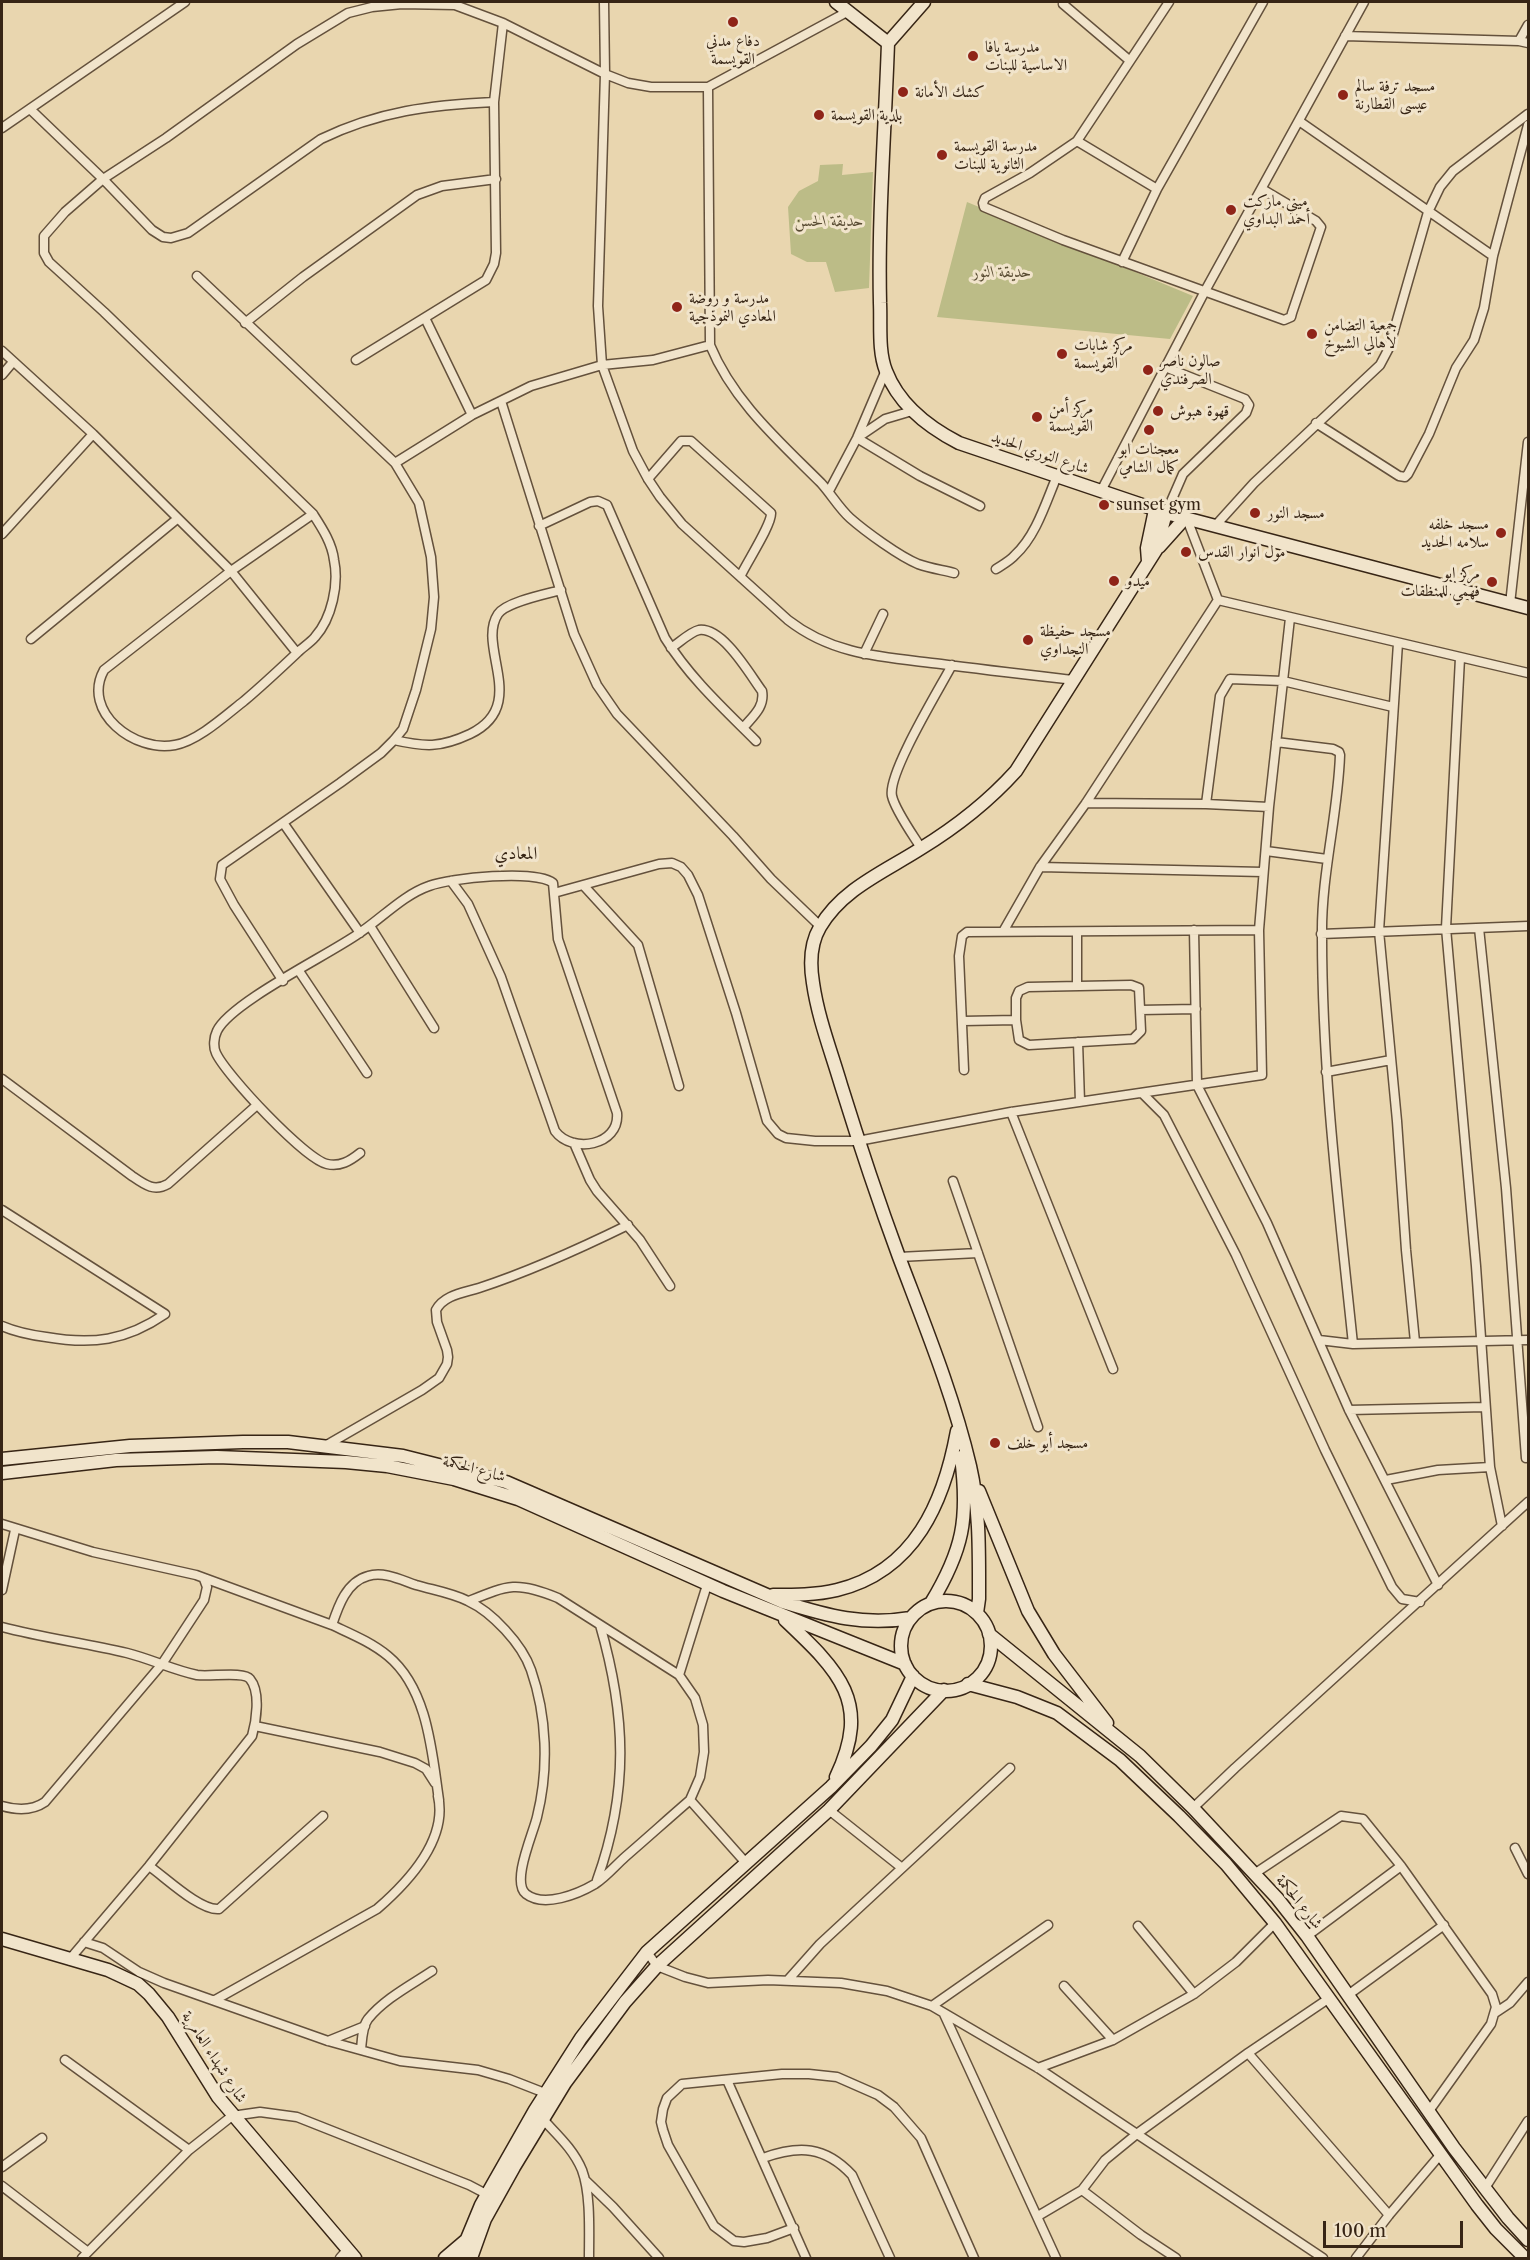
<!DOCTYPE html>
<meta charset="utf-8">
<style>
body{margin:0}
#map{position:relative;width:1530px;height:2260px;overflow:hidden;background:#e9d6af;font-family:"Libre Caslon Text",serif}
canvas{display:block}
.frame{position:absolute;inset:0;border:3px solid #372515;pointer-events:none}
.scale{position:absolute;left:1323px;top:2221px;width:140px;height:27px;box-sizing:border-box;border:3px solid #372515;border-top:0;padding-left:8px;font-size:18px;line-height:21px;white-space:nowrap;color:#372515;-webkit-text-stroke:4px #f1e4cb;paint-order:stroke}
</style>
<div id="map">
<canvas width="1530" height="2260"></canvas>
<div class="frame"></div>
<div class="scale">100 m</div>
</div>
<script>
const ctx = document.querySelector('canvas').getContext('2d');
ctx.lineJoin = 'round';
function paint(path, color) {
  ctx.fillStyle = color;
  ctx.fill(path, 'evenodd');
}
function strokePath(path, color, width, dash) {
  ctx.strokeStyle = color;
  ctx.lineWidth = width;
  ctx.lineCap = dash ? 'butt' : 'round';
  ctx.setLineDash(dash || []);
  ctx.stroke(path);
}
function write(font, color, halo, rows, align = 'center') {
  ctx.font = font + ' "Libre Caslon Text",Amiri,serif';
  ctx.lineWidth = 6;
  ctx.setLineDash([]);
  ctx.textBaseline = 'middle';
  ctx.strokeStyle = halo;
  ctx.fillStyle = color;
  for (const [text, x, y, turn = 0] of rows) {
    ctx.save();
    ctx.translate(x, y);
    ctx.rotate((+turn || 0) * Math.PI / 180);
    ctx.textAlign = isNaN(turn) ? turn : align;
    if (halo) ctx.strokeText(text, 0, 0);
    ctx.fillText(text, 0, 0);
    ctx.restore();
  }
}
const green = new Path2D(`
 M843,164L842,175L873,172L869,288L835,292L826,262H807L791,254L788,207L799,191L818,181L820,165Z
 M967,202L1193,296L1170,339L937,317Z`);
const street = new Path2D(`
 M604,2L605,74L598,306L602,365L633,451L648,479L660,497L682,524L788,620C834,656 885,657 941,664C985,670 1030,675 1074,680
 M1169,2L1077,141L1030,173L985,198L983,203L984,207L1063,240L1284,320L1291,317L1292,313L1321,227L1316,221L1262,189
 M1063,4L1129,60
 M1345,36L1519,41L1528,43
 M1519,41L1528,25
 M708,87L710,345C733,401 779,441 821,483C831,494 839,508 850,518C866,532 899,556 918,564C929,568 942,570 954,573
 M30,109L103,179L152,230L163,237L171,238L188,233L321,139C379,111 431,105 494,102
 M1299,121L1493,256
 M2,128L185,2
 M1077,141L1157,189
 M1122,262L1157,189L1263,2
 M197,276L395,463L419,503L431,557L434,597L431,629L416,690L403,729L394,740L381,753L340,783L222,865L220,879L234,905L283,981
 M425,318L472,415
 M245,323L303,277L417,195L442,186L496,179
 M2,351L93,434L231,571L297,653
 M356,360L486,280L494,264L496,253L494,102L503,23
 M1165,367L1245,399L1249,405L1246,413L1183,474L1166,513
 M2,375L13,362
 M501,401L574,634L597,685L617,714L733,836L771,879L820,926
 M1316,423L1399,476L1405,477L1408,474L1429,434L1456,368L1474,340L1484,308L1493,256L1528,125
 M860,436L885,419L912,411
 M857,438L920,476L980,506
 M395,463L472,415L531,386L602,365L653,360L710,345
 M648,479L681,441H691L771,513C772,524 747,562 741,575
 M829,491L857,438L886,370
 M1101,491L1205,291L1364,2
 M313,514L231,571L104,670C81,712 135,753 175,745C198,741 226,715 244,701C263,685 280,669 298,652C303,647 310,643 315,637C332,618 339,584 334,560C332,543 322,528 313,514L104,312L49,262L44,253V236L65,212L103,179L166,138L297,44L348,13L372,7L402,4L455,5L503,23L605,74L628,83L651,87H708L847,12
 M1187,519L1218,600L1528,673
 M1216,525L1254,483L1380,365L1389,348L1428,212L1440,187L1453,171L1528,114
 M539,526L590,502L598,501L607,505L665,638C690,678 723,708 756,741
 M2,534L93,434
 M996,569C1002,565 1010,561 1015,555C1036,536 1046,502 1057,476
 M1510,604L1528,442
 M31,639L177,519
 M1398,643L1379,931L1397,1121L1406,1250L1415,1342
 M671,648C679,643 690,632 699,630C723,627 750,675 762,691C765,707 753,716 743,728
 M864,654L883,614
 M1460,658L1446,928L1476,1266L1490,1467L1502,1526
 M394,740C425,747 440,748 470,734C530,705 476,647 498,614C506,602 546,594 561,590
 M1276,742L1333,749L1339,752L1340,755C1338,815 1321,875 1322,936C1322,1073 1339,1209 1353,1344
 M1086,803L1206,804L1269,807
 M1206,804L1220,696L1230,679L1283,681L1393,707
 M284,824L360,933
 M921,848C913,835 895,810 892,796C887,774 940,688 952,665
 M1266,851L1327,859
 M1040,867L1263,872
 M584,886L638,945L679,1086
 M554,893L659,864L672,863L681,867L688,875L698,895L736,1013L767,1121L778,1134L786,1138L815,1141H858L1011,1112L1262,1075L1259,930L1269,807L1290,618
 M370,926L434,1028
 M1479,928L1506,1188L1526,1458
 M1004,930L1040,867L1086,803L1218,600
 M1194,930L1197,1085L1267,1223L1349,1410L1438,1585
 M1077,932V985
 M1321,934L1528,926
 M299,971L367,1073
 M1140,1010L1196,1009
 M963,1021L1016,1020L1019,1040L1029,1045L1133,1039L1141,1031L1139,988L1131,985L1028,987L1019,991L1016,998V1020
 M1078,1042L1080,1102
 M964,1070L959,956L962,936L967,932L1259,930
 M1326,1072L1391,1060
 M2,1079L132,1176C145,1185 154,1192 168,1184L257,1105
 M1142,1093L1164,1115L1236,1255L1325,1450L1392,1587L1402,1599L1420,1602
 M1011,1112L1113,1369
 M574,1143L590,1180L597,1191L640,1240L670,1286
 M360,1153C350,1161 340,1167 327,1164C305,1159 226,1075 216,1053C213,1047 214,1037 217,1031C230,1003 328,955 358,934C381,919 403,895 429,886C450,878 536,869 553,883L558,939L617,1113C620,1146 572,1154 555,1131L501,977L468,904L451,881
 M953,1181L1038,1427
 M2,1210L165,1314C126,1341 92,1345 46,1337C31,1335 16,1332 2,1326
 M899,1257L978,1253
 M1319,1340L1353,1344L1528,1340
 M1349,1410L1485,1407
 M325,1446L422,1390L439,1378L447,1364L448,1357L447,1350L437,1322L436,1310C444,1295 463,1293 479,1288C531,1271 579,1249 628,1225
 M1386,1480L1438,1470L1490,1467
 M2,1524L93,1552L196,1575L332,1625
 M2,1590L15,1530
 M469,1601C508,1585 517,1581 558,1598L679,1675L707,1585
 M2,1627C43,1638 86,1643 127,1653C151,1659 173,1670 197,1675C210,1677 244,1671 250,1679C261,1692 256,1722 252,1736L149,1866L69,1960
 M679,1675L695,1698L703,1725L704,1752L700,1777L690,1800
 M255,1726L380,1752L415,1763L426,1769L435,1783
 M439,1800C432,1753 428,1689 388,1656C371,1642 351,1634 332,1625C338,1607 346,1582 368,1576C384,1571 401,1580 416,1585C433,1590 452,1593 468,1601C492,1612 522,1644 531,1670C547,1716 549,1769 537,1817C533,1834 511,1882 526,1894C544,1908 578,1894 595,1884C606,1877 615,1866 625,1857C647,1838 668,1819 690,1800L746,1863
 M2,1806C16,1810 32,1811 45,1802L162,1664L204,1600L207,1587L204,1579
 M1193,1808L1235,1768L1528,1502
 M829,1810L902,1868
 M1515,1848L1528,1874
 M149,1866C165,1877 200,1911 219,1909L323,1816
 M1254,1874L1341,1816L1363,1819L1401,1866L1492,1994L1496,2007L1491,2024L1429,2111
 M597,1880C629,1791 626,1715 600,1625
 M1138,1926L1194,1994
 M1307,1936L1401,1866
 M84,1942L103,1948L139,1972L164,1983L328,2041L400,2061L478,2070L509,2079L550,2095
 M647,1952L657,1966L685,1977L708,1983L768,1980L841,1983L887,1991L932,2006L1038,2068L1323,2258
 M788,1980L820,1944L1010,1768
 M1064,1986L1113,2040
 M1348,1995L1444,1925
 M215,2000L377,1909C407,1883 448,1840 438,1796
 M932,2006L1048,1925
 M1495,2013L1510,2003L1528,1982
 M944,2014L1056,2258
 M328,2041L365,2026
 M361,2050C362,2040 362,2027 368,2019C384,1999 411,1985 432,1971
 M1248,2053L1389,2215
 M65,2060L189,2150
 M1038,2068L1113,2040L1194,1994L1236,1962L1275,1923
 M727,2080L806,2258
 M540,2116C555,2133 573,2148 582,2170C591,2194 589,2233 589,2258
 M763,2158C799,2145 825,2146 852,2175L890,2258
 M2,2167L42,2138
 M585,2180L613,2207L659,2258
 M2,2186L88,2252
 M1485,2188L1528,2121
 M1082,2190L1141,2235L1176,2258
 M1038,2216L1082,2190L1105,2160L1138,2133L1248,2053L1328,1999
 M794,2228L767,2238L744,2242L734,2241L714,2226L668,2145L663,2130L661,2122L663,2109L667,2098L682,2084L782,2074H809L837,2077L878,2095L894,2107L921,2138L974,2258
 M82,2258L189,2150L232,2116L260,2112L297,2117L469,2185L490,2196
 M340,2258L347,2250
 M1356,2258L1389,2215L1440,2155`);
const secondary = new Path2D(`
 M836,2L888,43
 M888,43C885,130 878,217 880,303C881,325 878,351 886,371C899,405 928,427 959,443L1166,513L1528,608
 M888,43L924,2
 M1159,547L1185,518
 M1148,561L1147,548L1155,510
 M2,1459L130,1446L243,1442H288L403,1456L506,1482L783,1602C828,1616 864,1626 911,1618
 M2,1473L116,1460L217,1457L346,1462L387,1466L454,1479L518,1499L723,1591L905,1664
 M979,1491L1028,1611L1054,1654L1107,1723
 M773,1595C794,1595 816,1595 837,1590C915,1571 944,1502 957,1431
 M901 1646a45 45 0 1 1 90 0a45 45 0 1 1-90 0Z
 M931,1603C963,1550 969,1519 961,1457
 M977,1613L979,1599C979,1554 980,1509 970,1466C953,1394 925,1326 899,1257C878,1200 859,1143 841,1085C831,1051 818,1018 813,983C810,965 810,944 820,927C842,889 884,872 920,849C956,827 988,802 1016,771L1156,550L1166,513
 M785,1620C839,1671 872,1702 836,1777
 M989,1634L1140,1756L1193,1808L1277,1898L1307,1936L1454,2148L1508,2218L1528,2240
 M968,1684L1017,1697L1057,1713L1120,1760L1179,1816L1226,1864L1275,1923L1477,2205L1496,2229L1525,2258
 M2,1939L108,1970L138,1984L149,1994L168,2017L218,2097L355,2258
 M445,2258L465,2241
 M459,2258L481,2205L535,2110L581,2038L617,1991L647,1952L831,1787L871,1746L892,1720L913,1676
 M471,2258L485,2219L514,2167L565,2083L625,2002L657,1966L829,1810L944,1690`);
const markers = [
 [733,22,6,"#8f2418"],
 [973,56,6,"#8f2418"],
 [903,92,6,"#8f2418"],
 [1343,95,6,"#8f2418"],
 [819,115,6,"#8f2418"],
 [942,155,6,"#8f2418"],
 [1231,210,6,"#8f2418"],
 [677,307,6,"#8f2418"],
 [1312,334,6,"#8f2418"],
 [1062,354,6,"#8f2418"],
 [1148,370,6,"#8f2418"],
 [1158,411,6,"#8f2418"],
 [1037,417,6,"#8f2418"],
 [1149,430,6,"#8f2418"],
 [1104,505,6,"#8f2418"],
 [1255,513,6,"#8f2418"],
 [1501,533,6,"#8f2418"],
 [1186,552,6,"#8f2418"],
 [1114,581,6,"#8f2418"],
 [1492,582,6,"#8f2418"],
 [1028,640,6,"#8f2418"],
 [995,1443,6,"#8f2418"]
];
const poiNames = [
 ["دفاع مدني",733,41,"center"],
 ["القويسمة",733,59,"center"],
 ["مدرسة يافا",985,47],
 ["الاساسية للبنات",985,65],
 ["مسجد ترفة سالم",1355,86],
 ["عيسى القطارنة",1355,104],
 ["كشك الأمانة",915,92],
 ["بلدية القويسمة",831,115],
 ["مدرسة القويسمة",954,146],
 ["الثانوية للبنات",954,164],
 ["ميني ماركت",1243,201],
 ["أحمد البداوي",1243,219],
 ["مدرسة و روضة",689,298],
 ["المعادي النموذجية",689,316],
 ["جمعية التضامن",1324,325],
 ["لأهالي الشيوخ",1324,343],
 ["مركز شابات",1074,345],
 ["القويسمة",1074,363],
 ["صالون ناصر",1160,361],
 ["الصرفندي",1160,379],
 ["مركز أمن",1049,408],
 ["القويسمة",1049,426],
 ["قهوة هبوش",1170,411],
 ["معجنات ابو",1149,449,"center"],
 ["كمال الشامي",1149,467,"center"],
 ["sunset gym",1116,505],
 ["مسجد النور",1267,513],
 ["مسجد خلفه",1489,524,"right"],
 ["سلامه الحديد",1489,542,"right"],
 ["مول انوار القدس",1198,552],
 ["مركز ابو",1480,573,"right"],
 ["فهمي للمنظفات",1480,591,"right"],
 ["ميدو",1126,581],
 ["مسجد حفيظة",1040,631],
 ["النجداوي",1040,649],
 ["مسجد أبو خلف",1007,1443]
];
const parkNames = [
 ["حديقة الحسن",829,221],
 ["حديقة النور",1002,272]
];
const streetNames = [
 ["شارع النوري الحديد",1040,453,19],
 ["شارع الحكمة",474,1469,15],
 ["شارع الحكمة",1299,1902,51],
 ["شارع شهداء العامرية",214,2057,57]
];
const neighbourhoodNames = [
 ["المعادي",516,854]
];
paint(green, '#bcbc87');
strokePath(street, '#64513c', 11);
strokePath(secondary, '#372515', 15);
strokePath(street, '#f1e4cb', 8);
strokePath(secondary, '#f1e4cb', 12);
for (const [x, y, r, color] of markers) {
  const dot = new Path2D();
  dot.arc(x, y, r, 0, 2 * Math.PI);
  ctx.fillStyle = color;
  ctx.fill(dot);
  strokePath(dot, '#f1e4cb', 2);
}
write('16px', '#372515', '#f1e4cb', poiNames, 'left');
write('italic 16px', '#584b32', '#f1e4cb', parkNames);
write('16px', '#372515', '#f1e4cb', streetNames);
write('18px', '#372515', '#f1e4cb', neighbourhoodNames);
</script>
